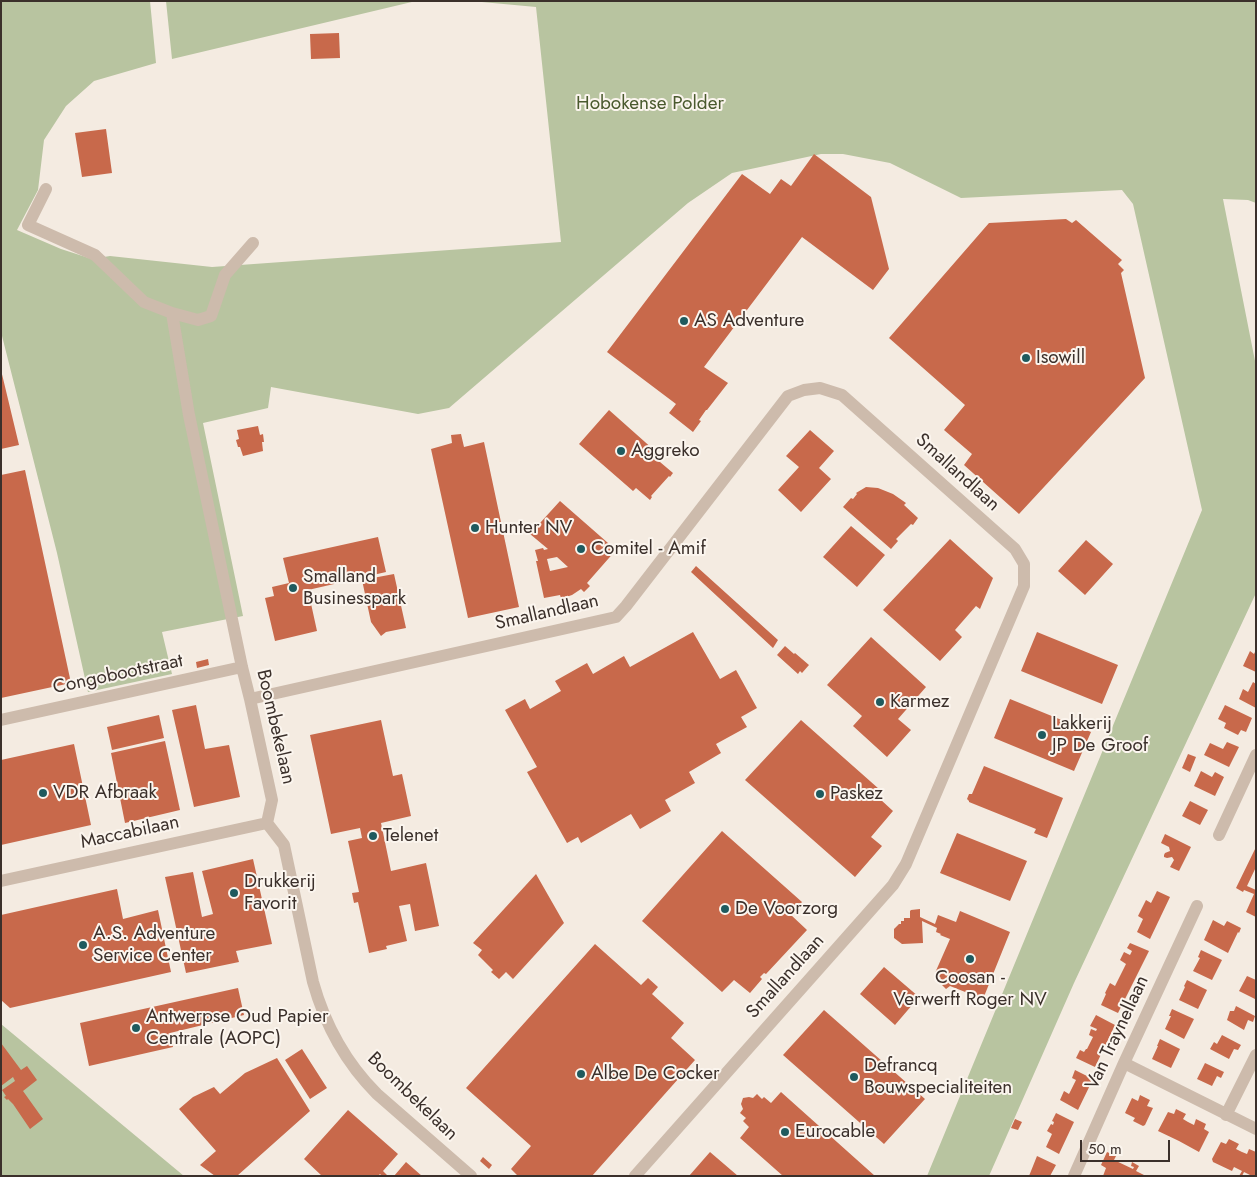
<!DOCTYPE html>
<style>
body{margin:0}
#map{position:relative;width:1257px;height:1177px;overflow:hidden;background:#f4ebe1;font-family:Jost,sans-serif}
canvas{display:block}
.frame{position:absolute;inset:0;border:2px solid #3b302b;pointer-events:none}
.scale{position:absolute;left:1080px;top:1140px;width:90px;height:22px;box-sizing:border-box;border:2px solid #3b302b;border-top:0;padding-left:6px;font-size:15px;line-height:18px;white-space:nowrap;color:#3b302b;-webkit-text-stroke:4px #fbf5ee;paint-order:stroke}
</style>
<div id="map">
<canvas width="1257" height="1177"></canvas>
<div class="frame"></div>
<div class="scale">50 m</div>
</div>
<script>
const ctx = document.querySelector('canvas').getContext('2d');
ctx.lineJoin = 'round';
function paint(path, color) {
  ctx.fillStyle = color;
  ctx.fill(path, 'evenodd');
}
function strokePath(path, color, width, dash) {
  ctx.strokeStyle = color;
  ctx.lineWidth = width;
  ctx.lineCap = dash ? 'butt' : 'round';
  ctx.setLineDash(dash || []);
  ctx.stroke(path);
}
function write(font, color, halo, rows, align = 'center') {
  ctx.font = font + ' Jost,sans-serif';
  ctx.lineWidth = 4;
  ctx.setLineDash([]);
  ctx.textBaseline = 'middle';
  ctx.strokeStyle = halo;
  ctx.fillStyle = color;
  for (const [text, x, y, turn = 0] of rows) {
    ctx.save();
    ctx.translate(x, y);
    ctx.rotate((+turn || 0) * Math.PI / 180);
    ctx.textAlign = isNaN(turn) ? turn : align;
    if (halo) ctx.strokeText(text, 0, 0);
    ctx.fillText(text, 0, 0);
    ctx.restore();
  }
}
const green = new Path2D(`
 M1,1H150L156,63L94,81L66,106L44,140L38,190L17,230L61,249L92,259L110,256L212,267L561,242L536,7L471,1H1256V203L1248,200L1223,199L1256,366V593L1074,983L989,1176H927L1202,510L1133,204L1122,190L961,198L890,163L843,154H821L732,173L688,203L449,408L418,414L271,387L268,408L203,423L243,616L162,632L172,674L88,692L57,553L1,332Z
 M166,1H416L172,59Z
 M1,1024L184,1176H1Z`);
const building = new Path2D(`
 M339,33L340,58L311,59L310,34Z
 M106,129L112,173L82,177L75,133Z
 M814,154L871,197L889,269L873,290L802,237L704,367L728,383L707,410H706L699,420L701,421L693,432L669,413L676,404L607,352L742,174L770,194L781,179L791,186Z
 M1066,219L1072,223L1076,220L1122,260L1118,264L1124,270L1121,273L1145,378L1019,514L964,465L972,454L944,430L965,405L889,338L989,223Z
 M1,370L19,445L1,449Z
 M609,410L663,458L660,462L673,473L670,477L669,476L651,496L652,497L650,500L636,488L633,491L579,444Z
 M258,426L260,435L263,434L264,442H262L263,451L243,456L240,447H238L236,440L239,439L237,430Z
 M810,430L834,451L819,468L831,479L801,512L778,490L799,467L786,456Z
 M461,434L464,447L484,442L519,607L468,618L431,449L452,443L451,435Z
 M25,470L71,683L1,698V475Z
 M866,487L878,488L893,494L906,503L904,505L918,518L913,525L911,524L896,539L898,541L891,549L843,507L851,498L853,499L857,494L856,493Z
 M560,501L616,550L587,583L590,586L584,592L581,589L572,595L566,597L561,598L560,595L544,598L536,561H538L535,550L543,548L544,550L548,549L530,534ZM557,557L568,567L550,571L547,559Z
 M851,526L885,555L857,587L823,557Z
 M378,537L386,572L308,590L317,631L275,641L265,598L274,596L272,587L289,583L283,558Z
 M950,539L993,578L980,609L976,606L955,630L962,637L940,661L883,610Z
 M1086,540L1113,564L1085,595L1058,571Z
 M696,566L778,640L773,648L691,572Z
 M394,574L406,628L386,632L381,636L371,622L362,580Z
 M693,632L720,679L736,670L757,708L741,717L747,727L716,744L721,753L689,772L695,783L665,800L671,811L640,829L631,814L581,843L578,837L567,843L527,772L537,767L505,710L525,699L530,709L561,691L555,681L587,663L593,674L624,656L630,667Z
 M1037,632L1118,665L1102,704L1021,671Z
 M871,637L926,687L898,719L911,730L887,757L853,726L862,716L827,685Z
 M785,646L794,654L795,653L809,665L802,673L800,671L798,674L777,655Z
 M1256,650V672L1243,666L1250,651L1254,654Z
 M208,659L209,665L197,668L196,662Z
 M1253,682L1256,684V708L1239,699L1243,689L1248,692Z
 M1010,699L1091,732L1074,771L994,738Z
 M196,705L205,749L229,745L240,797L194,807L172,710Z
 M1225,705L1252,718L1246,732L1241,730L1238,735L1224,728L1226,723L1218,719Z
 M159,715L164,738L112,750L107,727Z
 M381,720L393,776L402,774L411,816L381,823L391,871L426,863L439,926L415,931L410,904L399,906L407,941L386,946L387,949L369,953L358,902L354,903L352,893L359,892L348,841L362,838L360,828L331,834L310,735Z
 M801,720L879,789L880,799L893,811L871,837L882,846L855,877L745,780Z
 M165,741L180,810L125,823L111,753Z
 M1227,742L1239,747L1229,767L1204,755L1210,743L1223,749Z
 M74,744L91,825L1,845V760Z
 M1188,754L1196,757L1190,772L1182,768Z
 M984,766L1063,798L1047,838L1034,833L1036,829L969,802V801L967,799L969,794H972Z
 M1201,771L1212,777L1215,772L1224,777L1215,796L1194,786Z
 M1190,801L1208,810L1200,825L1182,816Z
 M722,831L802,902L791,915L807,930L766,974L764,973L760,977L762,979L750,993L734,980L722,992L642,921Z
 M957,833L1027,861L1010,901L940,873Z
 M1165,834L1191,847L1179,871L1170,867L1174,860L1172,857L1167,858L1164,857V855L1165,853L1170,851L1169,847L1161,843Z
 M1256,847V867L1247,886L1256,890V917L1246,912L1254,894L1244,890L1243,892L1236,888Z
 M253,859L272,944L236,951L239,962L186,973L165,877L193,872L202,917L213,914L202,871Z
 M536,874L564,923L513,979L506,972L499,979L491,972L493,970L478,955L482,950L473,943Z
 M117,889L123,919L158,910L171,972L10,1008L1,1000V915Z
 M1157,891L1170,897L1150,939L1137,932L1143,919L1138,916L1146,900L1151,903Z
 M920,909V917L935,924L938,915L956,922L960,911L1010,932L983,999L950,986L946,989L938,981L941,978L935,973L950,939L940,935L941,934L936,932L937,928L922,921L923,943L902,944L894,938V929L899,924H901V921H904V918H910V911L911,910Z
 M1213,920L1224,926L1227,921L1241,928L1239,933L1238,932L1228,953L1204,940Z
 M1130,943L1149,951L1118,1013L1101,1005L1106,994L1105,993L1110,983L1115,986L1126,964L1120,960L1124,952L1130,955L1132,951L1127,948Z
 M595,944L641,985L648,978L658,987L652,994L684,1023L671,1038L695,1060L592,1176H518L511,1169L531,1146L466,1088Z
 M1201,950L1222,960L1212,980L1193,971L1200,958L1198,957Z
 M884,967L919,997L895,1025L860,994Z
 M1247,976L1256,980V997L1255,999L1239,991Z
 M1187,980L1207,990L1198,1009L1179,1000L1185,987L1184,986Z
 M238,988L244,1015L170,1033L173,1047L89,1066L80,1023Z
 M1236,1006L1255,1016L1253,1022L1248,1020L1244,1030L1227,1020L1230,1011H1234Z
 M1172,1009L1194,1019L1184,1039L1165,1029L1171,1016H1169Z
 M824,1010L925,1099L884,1144L783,1055Z
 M1096,1015L1115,1025L1095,1067L1076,1058L1080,1050L1084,1052L1086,1049H1087L1093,1037L1089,1035L1091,1029L1096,1031L1097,1029L1090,1026Z
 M1222,1035L1241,1045L1238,1050L1234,1049L1229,1059L1210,1049L1214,1042L1217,1044Z
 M1160,1039L1180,1049L1171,1068L1152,1059L1158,1046H1157Z
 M1,1043L21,1070L27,1066L37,1080L23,1091L43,1119L30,1129L13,1104L8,1099L7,1100L4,1097L6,1096L2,1090L15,1081L13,1077L1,1086Z
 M302,1049L327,1088L310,1099L285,1060Z
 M277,1058L310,1111L237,1176H215L200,1165L216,1151L179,1109L193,1097L214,1087L220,1094L245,1073Z
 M1205,1063L1224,1072L1221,1078L1217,1076L1212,1086L1197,1079Z
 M1075,1070L1093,1079L1078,1110L1060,1100L1064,1091L1069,1094L1076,1080L1072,1078Z
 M781,1092L875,1176H783L740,1138L749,1127L743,1121L746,1118L740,1113L743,1109L741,1104L743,1098L749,1097L753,1098L757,1094L762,1099L764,1097L771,1103Z
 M1140,1095L1150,1100L1147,1106L1153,1108L1145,1125L1143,1126L1133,1121L1135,1118L1125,1113L1132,1098L1138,1101Z
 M1176,1109L1186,1114L1183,1119L1188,1122L1194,1125L1196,1119L1206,1124L1204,1129L1209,1132L1199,1152L1179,1141L1158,1131L1168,1112L1174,1114Z
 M348,1110L398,1154L383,1171L388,1176H382L380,1174L378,1176H322L304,1159Z
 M1056,1113L1074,1122L1059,1154L1046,1147L1052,1134L1047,1131L1051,1124L1053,1125L1054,1122L1052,1121Z
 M1015,1119L1022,1122L1018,1130L1011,1128Z
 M1229,1139L1239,1144L1236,1149L1242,1152L1247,1154L1249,1149L1256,1152V1176H1252L1244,1172L1242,1176H1239L1242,1171L1234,1167L1232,1171L1213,1162L1212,1159L1221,1142L1226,1144Z
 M710,1152L738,1176H689Z
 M1107,1152L1116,1156L1114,1160L1133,1169L1134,1167L1131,1166L1132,1162L1139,1166L1136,1171L1146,1176H1103L1106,1168L1101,1165Z
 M1037,1156L1056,1165L1050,1176H1029Z
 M483,1157L492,1165L489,1169L480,1161Z
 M406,1162L422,1176H394Z`);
const minor = new Path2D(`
 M46,189L28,225L95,255L144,302L172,313L198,320L211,316L225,275L253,243
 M172,313L189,415L242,667L250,699L272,800L267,823
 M250,699L616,617L626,606L788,396L804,390L820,388L842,395L1015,549L1024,564V586L906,864L893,885L635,1176
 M1,720L242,667
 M267,823L284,845L313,982C325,1025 345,1062 377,1094L471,1176
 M1219,835L1256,755
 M1,881L267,823
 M1124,1063L1256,1129
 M1226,1115L1256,1055
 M1074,1176L1124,1063L1197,906`);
const markers = [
 [684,321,5,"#1f5a5e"],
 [1026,358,5,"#1f5a5e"],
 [621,451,5,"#1f5a5e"],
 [475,528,5,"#1f5a5e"],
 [581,549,5,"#1f5a5e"],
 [293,588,5,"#1f5a5e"],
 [880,702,5,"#1f5a5e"],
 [1042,735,5,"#1f5a5e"],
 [43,793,5,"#1f5a5e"],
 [820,794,5,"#1f5a5e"],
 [373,836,5,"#1f5a5e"],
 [234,893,5,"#1f5a5e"],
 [725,909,5,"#1f5a5e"],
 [83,945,5,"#1f5a5e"],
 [970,959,5,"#1f5a5e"],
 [136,1028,5,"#1f5a5e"],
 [581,1074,5,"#1f5a5e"],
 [854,1077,5,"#1f5a5e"],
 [785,1132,5,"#1f5a5e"]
];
const parkNames = [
 ["Hobokense Polder",650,104]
];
const poiNames = [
 ["AS Adventure",694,321],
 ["Isowill",1036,358],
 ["Aggreko",631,451],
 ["Hunter NV",485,528],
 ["Comitel - Amif",591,549],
 ["Smalland",303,577],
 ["Businesspark",303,599],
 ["Karmez",890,702],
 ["Lakkerij",1052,724],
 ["JP De Groof",1052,746],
 ["VDR Afbraak",53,793],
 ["Paskez",830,794],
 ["Telenet",383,836],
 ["Drukkerij",244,882],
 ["Favorit",244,904],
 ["De Voorzorg",735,909],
 ["A.S. Adventure",93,934],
 ["Service Center",93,956],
 ["Coosan -",970,978,"center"],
 ["Verwerft Roger NV",970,1000,"center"],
 ["Antwerpse Oud Papier",146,1017],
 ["Centrale (AOPC)",146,1039],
 ["Defrancq",864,1066],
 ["Bouwspecialiteiten",864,1088],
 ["Albe De Cocker",591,1074],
 ["Eurocable",795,1132]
];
const streetNames = [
 ["Smallandlaan",957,473,42],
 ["Smallandlaan",547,613,-13],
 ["Congobootstraat",118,675,-12],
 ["Boombekelaan",275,727,77],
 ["Maccabilaan",130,833,-12],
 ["Smallandlaan",786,977,-48],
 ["Van Traynellaan",1118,1033,-65],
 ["Boombekelaan",412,1097,44]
];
paint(green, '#b8c4a0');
paint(building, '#c8694b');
strokePath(minor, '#cdbbac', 12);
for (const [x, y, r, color] of markers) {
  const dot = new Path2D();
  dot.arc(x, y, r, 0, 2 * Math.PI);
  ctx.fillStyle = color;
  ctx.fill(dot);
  strokePath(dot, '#fbf5ee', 2);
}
write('19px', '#4a5a2e', '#fbf5ee', parkNames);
write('19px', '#3b302b', '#fbf5ee', poiNames, 'left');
write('19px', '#3b302b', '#fbf5ee', streetNames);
</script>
